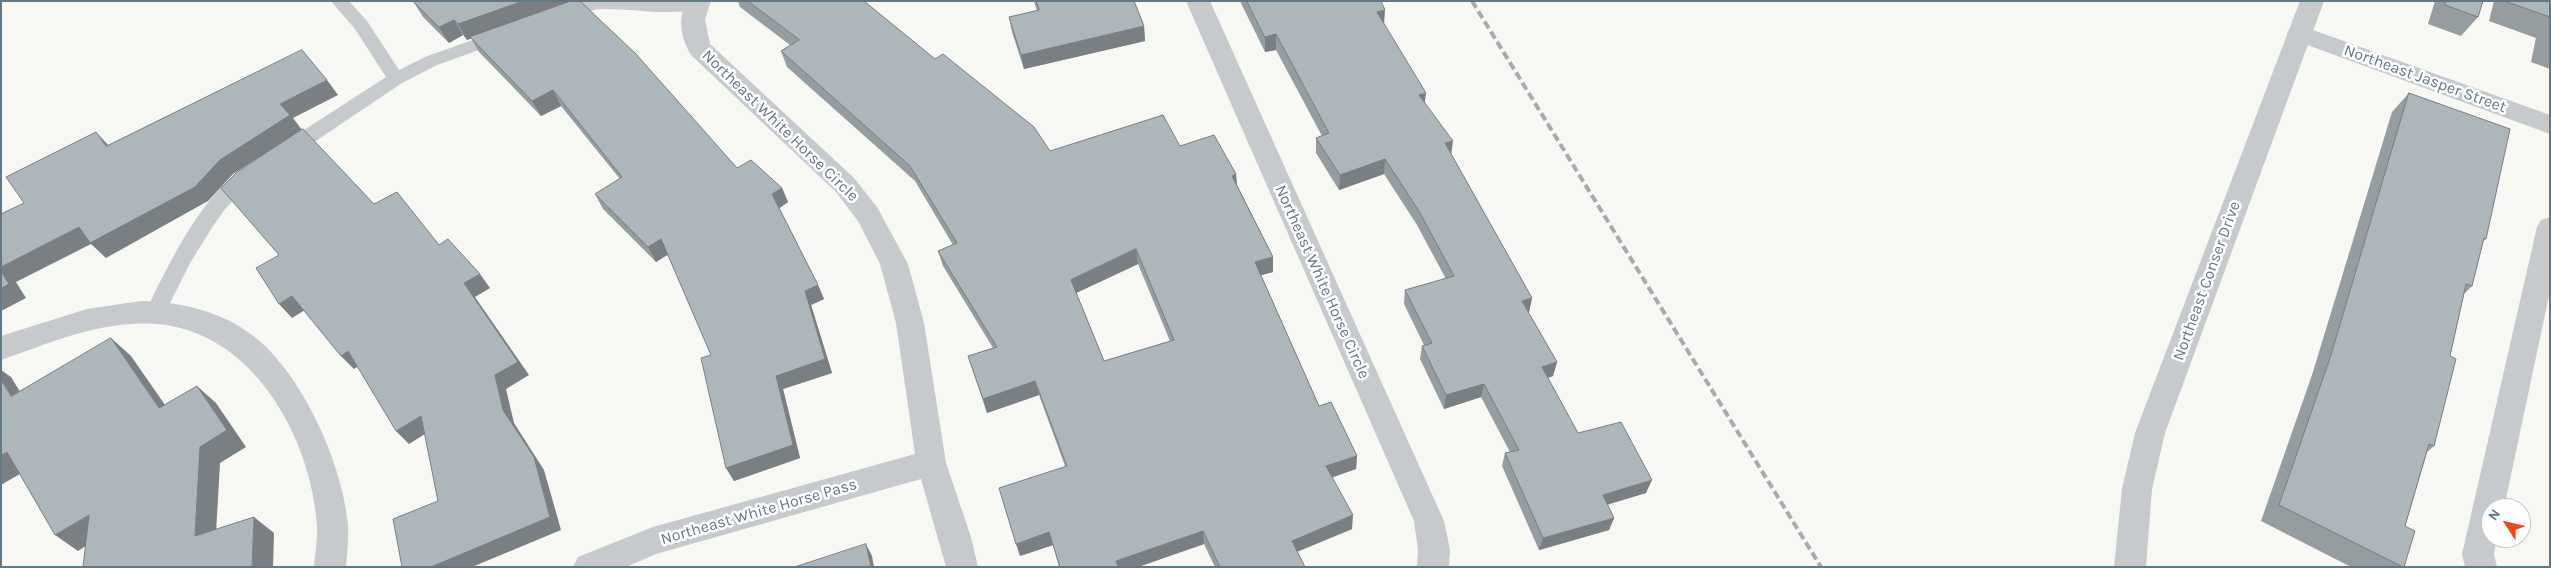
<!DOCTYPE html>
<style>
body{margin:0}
#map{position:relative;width:2551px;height:568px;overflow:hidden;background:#f7f7f3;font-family:Karla,sans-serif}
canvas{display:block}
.frame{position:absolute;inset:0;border:2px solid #637887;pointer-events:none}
.north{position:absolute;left:2481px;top:498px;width:50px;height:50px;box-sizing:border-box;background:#fff;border:1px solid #c1c9cf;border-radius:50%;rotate:305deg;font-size:14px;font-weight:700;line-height:20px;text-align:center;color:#637887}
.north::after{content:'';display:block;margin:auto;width:18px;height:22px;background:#f44517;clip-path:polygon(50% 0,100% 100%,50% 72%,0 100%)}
</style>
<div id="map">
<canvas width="2551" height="568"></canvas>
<div class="frame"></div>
<div class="north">N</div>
</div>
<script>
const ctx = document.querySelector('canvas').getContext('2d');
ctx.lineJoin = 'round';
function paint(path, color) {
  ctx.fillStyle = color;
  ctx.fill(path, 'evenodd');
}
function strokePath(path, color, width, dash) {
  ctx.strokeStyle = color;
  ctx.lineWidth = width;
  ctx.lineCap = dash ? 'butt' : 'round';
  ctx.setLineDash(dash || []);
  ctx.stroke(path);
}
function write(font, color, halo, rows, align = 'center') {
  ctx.font = font + ' Karla,sans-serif';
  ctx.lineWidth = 5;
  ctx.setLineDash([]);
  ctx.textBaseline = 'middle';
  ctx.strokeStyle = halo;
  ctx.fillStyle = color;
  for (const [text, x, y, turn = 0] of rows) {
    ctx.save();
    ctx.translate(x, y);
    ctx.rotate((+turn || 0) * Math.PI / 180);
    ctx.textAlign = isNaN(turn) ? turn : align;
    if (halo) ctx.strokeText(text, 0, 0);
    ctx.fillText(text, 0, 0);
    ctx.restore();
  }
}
const service = new Path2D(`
 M331,1H349L367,21L399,70L425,57L495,32H507L510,36L507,40L437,65L402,83L295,155L288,157L281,155L279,150L281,145L386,77L355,29Z
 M577,1H704L706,4L703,8C671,17 634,8 602,9C586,9 568,23 553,19L550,15L553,11Z
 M247,170L254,172L256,177L225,209L213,226L190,263L162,319L155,321L148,319L145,313C163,276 206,183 247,170Z`);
const minor = new Path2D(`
 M687,1H711L705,19L710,44L854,178L877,207L908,264L924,323L946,463L971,537L978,567H946L921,479L656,554L626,567H573L578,557L653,527L915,454L896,323L880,264L858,221L836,192L691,55C681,38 677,19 687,1Z
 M1186,1H1210L1444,521L1450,550L1449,567H1417L1418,550L1414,521Z
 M2299,25L2550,115V134L2291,39L2287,33L2291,27Z
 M2550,217V291L2504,508H2491V538H2497L2494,554L2497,567H2465L2462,554L2537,227L2541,220Z
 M141,301C180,302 221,311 252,335C302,372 343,465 348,525C349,539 347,553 346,567H314C315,553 318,539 317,525C311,437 252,330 155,324C102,320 50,343 1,360V336L87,309Z`);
const tertiary = new Path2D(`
 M2300,1H2324L2165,433L2152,489L2146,567H2114L2122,489L2135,433Z`);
const rail = new Path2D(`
 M1472,1L1821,567`);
const wall = new Path2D(`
 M413,1H580L737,168L782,188L788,202L779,208L818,285L824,299L811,305L832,373L783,389L800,458L734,481L726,468L711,355L668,254L656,262L603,209L595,194L620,179L561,106L541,116L479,52L471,38L467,40L463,35L449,43L423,17Z
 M738,1H867L865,2L935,59L1050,151L1180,146L1236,174L1237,185L1273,257V272L1261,275L1319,406L1357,456L1356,469L1332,477L1352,529L1297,552L1305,567H1215L1204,544L1138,567H1059L1053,545L1020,556L1065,466L1039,395L987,413L968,356L993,348L943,266L938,251L953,245L915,181L787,67L781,51L790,45L740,7ZM1138,264L1170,341L1104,361L1076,293Z
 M1034,1H1134L1144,26L1145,41L1024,69L1012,32L1009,17L1037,11Z
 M1240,1H1381L1384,24L1451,154L1532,298L1529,312H1528L1557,362L1553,376L1548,378L1578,433L1646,493L1607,505L1614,518L1609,530L1539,550L1502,466L1505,453L1510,452L1481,397L1444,409L1420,359L1422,346L1424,345L1404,304L1405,290L1446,279L1417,225L1384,174L1339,190L1316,153V138L1322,136L1276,50L1265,52Z
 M2435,1H2483L2478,17L2461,36L2428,24Z
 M2494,1H2550V69L2531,62L2536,38L2489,21Z
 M2409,93L2486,239L2483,241L2472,286L2464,294L2450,356L2434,446L2427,452L2405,526L2404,567H2351L2261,521L2312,375L2392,112Z`);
const shadedWall = new Path2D(`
 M523,1H574L467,40L458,24Z
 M1385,10L1384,25L1377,12Z
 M454,20L463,35L449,43L439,27Z
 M1144,26L1145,41L1024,69L1021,55Z
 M1276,34V50L1265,52V37Z
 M327,80L338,95L293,118L302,130L233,174L208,201L106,258L91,244L16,282L26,298L1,311V267L79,227L220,160L280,104Z
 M553,90L561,106L541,116L532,101Z
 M1426,93L1424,108L1419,95Z
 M96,132L110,147L106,146Z
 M1453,141L1451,156L1445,143Z
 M1385,159L1384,174L1339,190L1340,175Z
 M1236,174L1237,190L1232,176Z
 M782,188L788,202L778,209L772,194Z
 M661,239L669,254L656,262L648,247Z
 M1136,249L1138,264L1074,294L1071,280Z
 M1273,257V272L1255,277V262Z
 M480,274L490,288L475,297L529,375L506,389L514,423L544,470L561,530L472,567H431L503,410L464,283Z
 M818,285L824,299L811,305L832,373L783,389L800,458L734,481L726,468L776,376L805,291Z
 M292,296L305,310L292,318L279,304Z
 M1532,298L1529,312L1519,315L1522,301Z
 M111,338L131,356L179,425L159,408Z
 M348,351L360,365L354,369L341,356Z
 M1557,362L1553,376L1538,380L1542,367Z
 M1,370L11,377L33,413L11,396L1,380Z
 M1035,381L1039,395L987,413L983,399Z
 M1484,384L1481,397L1444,409L1446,395Z
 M197,386L216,403L246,447L220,463L215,551L195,536Z
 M421,416L433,429L409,444L396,431Z
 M7,452L30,468L1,485V455Z
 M1357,456L1356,469L1325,480L1326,466Z
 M1652,480L1646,493L1598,507L1603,495Z
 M89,515L111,530L78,551L55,535Z
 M1353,515L1352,529L1291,554L1292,541Z
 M254,517L274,533L273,567H252Z
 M1614,518L1609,530L1539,550L1543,538Z
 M1203,531L1204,544L1138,567H1118L1116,561Z
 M1049,532L1053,545L1020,556L1016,544Z
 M866,544L872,556L874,567H871Z`);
const building = new Path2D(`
 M413,1H523L458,24L454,20L439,27Z
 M571,1H580L636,54L737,168L751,160L782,188L772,194L818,285L805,291L825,359L776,376L793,445L726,468L701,358L711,355L661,239L648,247L595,194L622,177L553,90L532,101L470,37Z
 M748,1H864L935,59L943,54L1034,127L1050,151L1163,115L1180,146L1214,135L1236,174L1232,176L1273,257L1255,262L1319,406L1331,402L1357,456L1326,466L1353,515L1292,541L1305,567H1220L1203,531L1116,561L1118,567H1060L1049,532L1016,544L999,488L1067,466L1035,381L983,399L968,356L997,347L938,251L957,243L910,166L781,51L799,40ZM1136,249L1174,340L1104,361L1071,280Z
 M1036,1H1134L1144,26L1021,55L1009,17L1039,10Z
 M1247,1H1381L1385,10L1377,12L1426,93L1419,95L1453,141L1445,143L1532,298L1522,301L1557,362L1542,367L1578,433L1621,422L1652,480L1603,495L1614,518L1543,538L1505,453L1519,450L1484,384L1446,395L1422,346L1432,343L1405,290L1454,276L1419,211L1385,159L1340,175L1316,138L1329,133L1276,34L1265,37Z
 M2446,1H2483L2478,17L2445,5Z
 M2550,1V17L2507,2V1Z
 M302,50L327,80L280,104L290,115L220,160L195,187L90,243L79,227L1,267V214L24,203L6,177L96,132L106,146Z
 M2409,93L2510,129L2486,239L2484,238L2472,286L2466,284L2450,356L2456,359L2434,446L2429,444L2405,526L2415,531L2404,567H2403L2279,505L2330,358Z
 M303,129L374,204L397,192L439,245L448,239L480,274L464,283L518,362L495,375L503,410L534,457L550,517L431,567H402L393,519L438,501L421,416L396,431L348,351L341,356L292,296L279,304L256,268L279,255L221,188L236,173Z
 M1,271L9,284L1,288Z
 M111,338L159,408L197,386L227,430L200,447L195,536L254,517L252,567H83L89,515L55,535L7,452L1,455V380L11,396Z
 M866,544L871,567H795Z`);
const streetNames = [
 ["Northeast Jasper Street",2425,79,20],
 ["Northeast White Horse Circle",780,126,44],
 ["Northeast Conser Drive",2207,281,-70],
 ["Northeast White Horse Circle",1322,282,66],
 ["Northeast White Horse Pass",759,512,-16]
];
paint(service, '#c6cacd');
paint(minor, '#c6cacd');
paint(tertiary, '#c6cacd');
strokePath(rail, '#a4abb1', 4, [8, 4]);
paint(wall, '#959da1');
paint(shadedWall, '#797f83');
paint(building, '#adb6bb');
strokePath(building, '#797f83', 1);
write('16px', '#637887', '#fff', streetNames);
</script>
